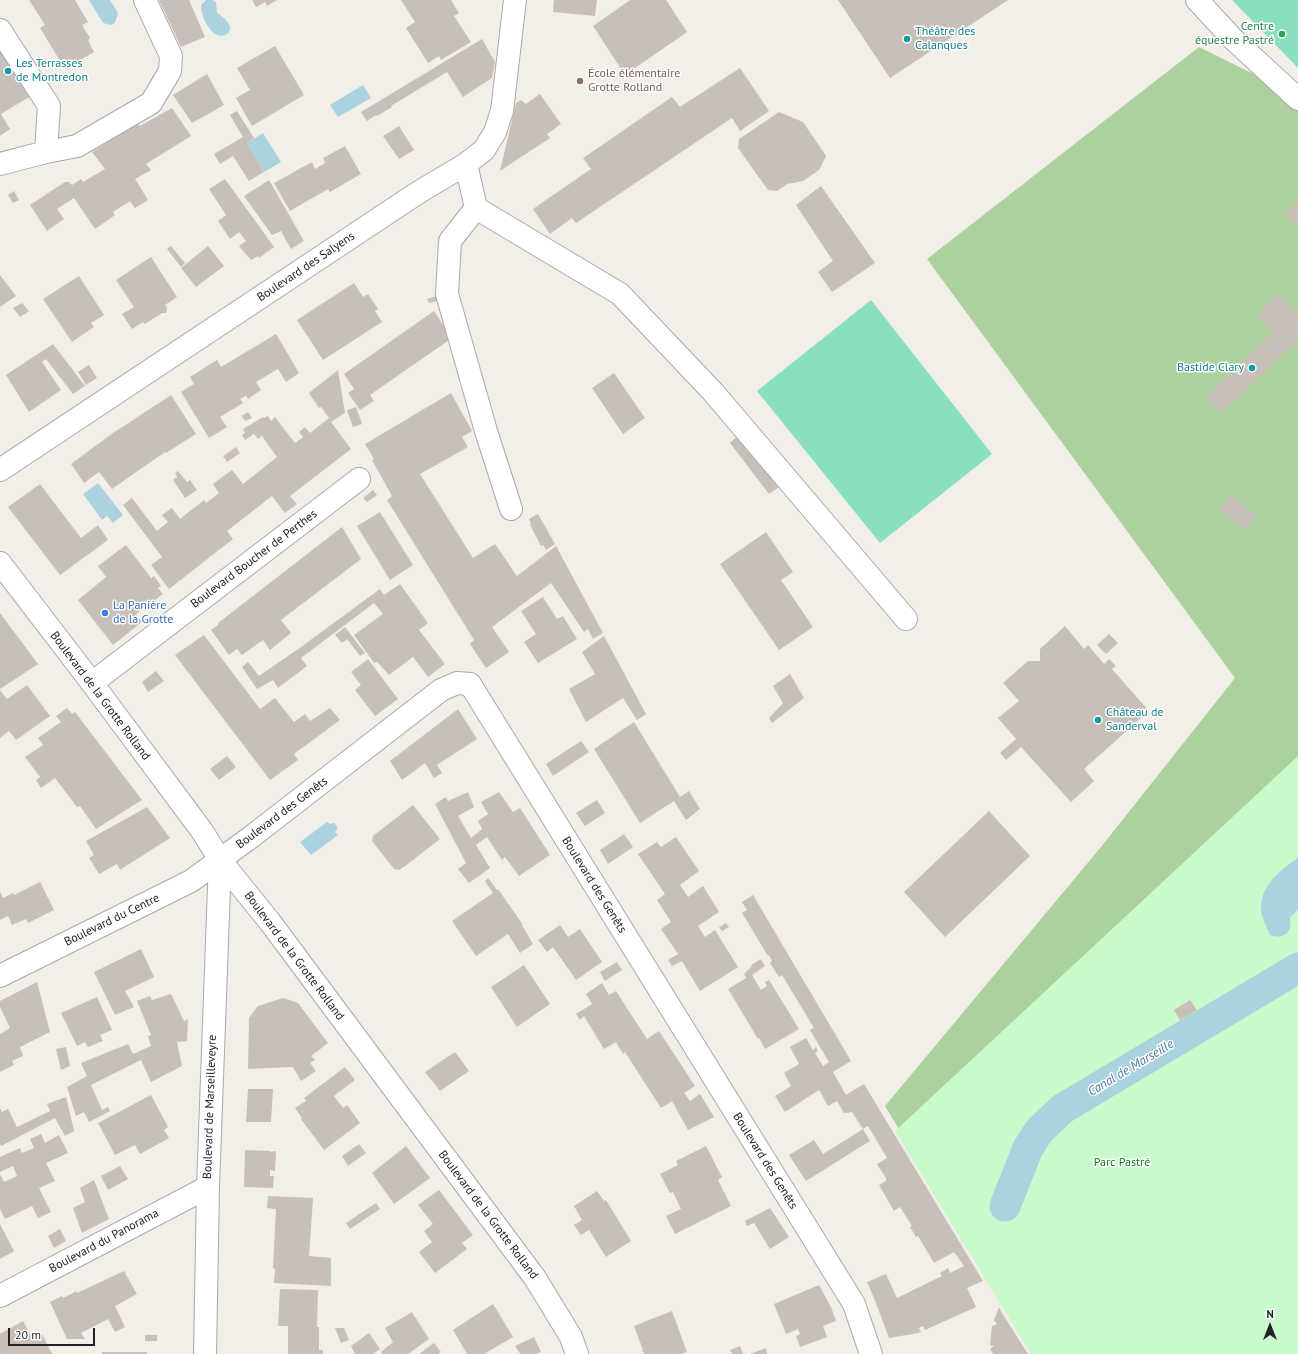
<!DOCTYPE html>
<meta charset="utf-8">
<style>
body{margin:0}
#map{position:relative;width:1298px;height:1354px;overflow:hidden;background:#f2efe9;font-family:"PT Sans",sans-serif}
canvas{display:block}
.north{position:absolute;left:1250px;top:1306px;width:40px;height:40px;-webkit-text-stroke:3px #fff;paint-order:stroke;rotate:0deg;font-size:11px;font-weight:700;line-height:16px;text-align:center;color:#222}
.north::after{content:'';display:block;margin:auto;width:14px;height:18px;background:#222;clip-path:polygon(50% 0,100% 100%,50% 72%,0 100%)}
.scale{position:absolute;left:8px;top:1328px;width:87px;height:18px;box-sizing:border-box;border:2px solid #222;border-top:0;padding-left:5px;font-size:12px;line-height:14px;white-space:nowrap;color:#222;-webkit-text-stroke:3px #fff;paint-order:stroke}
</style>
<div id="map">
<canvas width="1298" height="1354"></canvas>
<div class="north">N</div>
<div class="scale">20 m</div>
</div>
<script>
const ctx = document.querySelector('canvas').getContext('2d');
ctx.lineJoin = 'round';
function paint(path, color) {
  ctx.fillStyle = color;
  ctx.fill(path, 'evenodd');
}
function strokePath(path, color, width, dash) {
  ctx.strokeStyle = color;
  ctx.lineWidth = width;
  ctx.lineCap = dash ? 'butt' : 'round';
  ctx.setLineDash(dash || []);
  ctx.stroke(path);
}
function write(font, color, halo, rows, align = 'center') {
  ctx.font = font + ' "PT Sans",sans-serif';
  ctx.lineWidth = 3;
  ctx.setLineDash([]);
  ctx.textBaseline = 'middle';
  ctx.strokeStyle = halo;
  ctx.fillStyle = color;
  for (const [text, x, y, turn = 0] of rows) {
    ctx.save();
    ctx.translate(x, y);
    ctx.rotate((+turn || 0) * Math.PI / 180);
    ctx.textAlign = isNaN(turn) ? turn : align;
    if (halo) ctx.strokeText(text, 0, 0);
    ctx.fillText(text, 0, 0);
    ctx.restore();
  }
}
const forest = new Path2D(`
 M1199,47L1298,96V1354H1034L885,1106L1101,847L1235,678L927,259Z`);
const park = new Path2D(`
 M1298,756V1354H1031L895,1131Z`);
const pitch = new Path2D(`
 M1232,0H1298V68Z
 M871,300L992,454L880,543L757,391Z`);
const water = new Path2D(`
 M89,0H110L118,13L115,23L111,25L103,23Z
 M206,0H213L216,2L217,12C221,16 229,21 230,27C231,36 219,38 214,33C206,27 201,14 201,5Z
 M363,85L371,98L338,117L330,105Z
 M263,133L281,162L264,172L247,143Z
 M98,483L123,515L113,523L107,516L102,520L83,494Z
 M327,822L330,824L334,823L337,826V829L335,832L338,835L311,855L300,842Z
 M1298,858V910L1290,917C1290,920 1291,925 1290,928C1287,937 1277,938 1270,935C1267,929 1264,922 1262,915C1256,889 1280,870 1298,858Z`);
const canal = new Path2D(`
 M1005,1206L1028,1148L1039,1131L1062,1109L1298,968`);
const building = new Path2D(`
 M29,0H75L88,22L82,25L90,38L88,40L94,52L65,69L40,28L45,25Z
 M159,0H189L205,37L181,47Z
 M252,0H277L267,6L265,2L256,7Z
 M401,0H451L459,13L454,16L471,42L441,60L439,56L428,63L406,28L415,22Z
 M554,0H597L595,16L553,12Z
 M630,0H666L687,32L625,75L593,26Z
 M838,0H1008L890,78Z
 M482,39L495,62L492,78L463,97L447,72L391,106L392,107L377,116L376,115L367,121L361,112Z
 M0,46L31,96L1,114L10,129L0,136Z
 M275,46L304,95L252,126L236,98L250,90L237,68Z
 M740,68L769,111L740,131L732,118L576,223L572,218L550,234L533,209L591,169L583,158L672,97L680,107Z
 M207,74L224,105L192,123L173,95Z
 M540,94L561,124L547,134L550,138L500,171L516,103L521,100L526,104Z
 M172,108L191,136L146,164L151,170L135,179L148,200L135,208L130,201L113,212L115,215L95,229L74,198L57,209L64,219L47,231L30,205L65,182H69L72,185L81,179L83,182L105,169L92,152L137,124L140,126Z
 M237,111L254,138L247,143L264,172L249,181L233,156L220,164L214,154L243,137L230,115Z
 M779,112L803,122L826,156L819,170L803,181L787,184L777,191L768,190L738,148L739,139Z
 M399,126L414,150L399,159L383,136Z
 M345,146L361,174L330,192L328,189L290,211L274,183L312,162L315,169L325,163L323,158Z
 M225,179L274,247L259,258L258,256L251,260L239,246L246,241L239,232L230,239L218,221L226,215L209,189Z
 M269,180L304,241L291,249L281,231L272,235L244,196Z
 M821,186L875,263L832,292L818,272L833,261L796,205Z
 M14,191L19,200L13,203L8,195Z
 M1298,201V227L1284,214Z
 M171,246L185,263L181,267L167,249Z
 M208,246L224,266L196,287L181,268Z
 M151,257L177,297L165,305L167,308L166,313H162L145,324L143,322L132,329L122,314L134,307L116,280Z
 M0,275L16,296L0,307Z
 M79,276L104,315L91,323L94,327L72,342L43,299Z
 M354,283L363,297L368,294L378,309L375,311L382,322L323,360L297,320Z
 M1278,294L1298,314V340L1222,413L1206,397L1273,332L1257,314Z
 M440,295L441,300L429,303L427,299Z
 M22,303L29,311L20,317L13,308Z
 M434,311L452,338L370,395L374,401L360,410L348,393L354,389L344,374Z
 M276,334L299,373L286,382L278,369L256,382L261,390L248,399L246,396L240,399L243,403L220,417L227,427L209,438L181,392L194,384L190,377L217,360L221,367Z
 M53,344L85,386L73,394L46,359L42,362L61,390L29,412L6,375Z
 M89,365L97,378L86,385L78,372Z
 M338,370L345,413L331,422L351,449L290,496L297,504L285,513L272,496L227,531L233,539L169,589L151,565L162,557L123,505L132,498L157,531L168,522L162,515L172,508L180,519L204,500L206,503L219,493L213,484L232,470L243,484L277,457L262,436L258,439L254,434L245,440L242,435L245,433L243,429L263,417L264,418L268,416L271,421L275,417L295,443L303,437L299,432L305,427L310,433L329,418L321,407L319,408L309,393Z
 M614,373L645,418L623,434L592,388Z
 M451,393L472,431L462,437L468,447L420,474L473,558L495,544L517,576L556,546L603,633L593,639L588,629L584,632L551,583L492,627L509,652L486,668L470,644L474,640L387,500L392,496L372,460L374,459L365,444Z
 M171,395L196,434L166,453L165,452L112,489L99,472L84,483L71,464L110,435Z
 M356,407L362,424L353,427L347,410Z
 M248,412L252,418L245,421L242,416Z
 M742,432L785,483L769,494L730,443Z
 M236,447L240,453L227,462L223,456Z
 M178,471L187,482L190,480L197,490L185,498L173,480L177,477L175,473Z
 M40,484L81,538L98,525L108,540L60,575L8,507Z
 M373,490L377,495L367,502L363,498Z
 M1231,495L1257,516L1245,530L1219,509Z
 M380,512L413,565L390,580L357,526Z
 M538,514L555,544L546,550L543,545L541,546L530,525L531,524L529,519Z
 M342,527L361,559L281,620L291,633L270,650L263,640L242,655L237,649L229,655L211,630L219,624L218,623Z
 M766,532L793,572L781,580L813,627L779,650L720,564Z
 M126,545L151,578L154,576L161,586L158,588L163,594L136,614L142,622L113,645L78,600L106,577L98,566Z
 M400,584L428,623L419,630L445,664L428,677L413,657L389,675L377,662L374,663L354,635L383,614L374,603L301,658L307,666L278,688L273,680L257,689L242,667L248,662L259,676L301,647L380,589L384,595Z
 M543,597L557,619L563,616L577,639L538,663L524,642L536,634L521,611Z
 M0,613L38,664L0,689Z
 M1065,626L1084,649L1088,645L1104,664L1109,659L1116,666L1112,669L1149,711L1084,769L1094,781L1071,802L1021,747L1006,760L1000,753L1016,739L998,718L1019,701L1003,683L1028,661H1040V649Z
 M345,627L365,653L360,656L347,639L342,643L335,635Z
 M1109,634L1118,643L1106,654L1097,645Z
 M204,635L260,709L275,698L294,722L305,714L310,721L330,708L340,720L294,754L298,760L270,780L175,655Z
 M604,636L646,714L637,720L623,698L586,722L569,689L595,674L582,652Z
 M368,659L398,699L375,716L355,690L361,685L351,672Z
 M156,671L164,681L148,692L142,682Z
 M790,674L804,698L772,723L769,718L783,703L773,686Z
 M27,685L50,716L16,740L9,731L0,738V690L7,699Z
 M67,708L72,714L75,712L142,800L96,829L80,806L77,807L55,778L41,788L36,780L40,777L25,757L43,745L38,738L61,722L56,716Z
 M458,709L477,739L437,765L442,773L434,778L425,763L402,780L390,761Z
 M634,722L680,797L689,791L700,809L686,820L674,801L640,823L594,749Z
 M581,741L589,752L553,776L546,764Z
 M227,756L236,767L219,780L210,769Z
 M468,792L474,807L458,816L471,838L482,829L478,821L488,814L481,802L499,792L513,812L520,808L550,855L519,876L505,857L502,860L487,837L476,845L490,868L469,883L458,869L466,863L435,804L446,797L448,801Z
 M597,800L605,813L585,826L576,813Z
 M413,805L440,839L405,866L399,870L394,869L372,841L373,836Z
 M147,807L170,838L120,870L117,864L99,874L89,858L94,855L86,841Z
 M989,811L1030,856L945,937L904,892Z
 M624,834L633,847L608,864L600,850Z
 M676,837L699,871L680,885L688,897L703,886L719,912L698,926L705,937L715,930L738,967L700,991L682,961L672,966L668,960L678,954L661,929L671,922L657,900L665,894L638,854L657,842L661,847Z
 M488,878L497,890L498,889L523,925H522L533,944L520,953L508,934L476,956L452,921L493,893L485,881Z
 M40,882L54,910L28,923L26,919L12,925L8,916L0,920V892L3,898L13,893L14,895Z
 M753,895L851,1061L833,1072L846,1095L864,1084L983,1281L967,1288L976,1307L925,1330L923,1326L919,1328L921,1332L918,1333L889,1338L874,1298L867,1282L886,1274L897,1298L942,1276L940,1273L948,1268L950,1273L964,1266L954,1252L934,1263L918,1236L916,1237L910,1227L912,1226L900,1207L894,1211L879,1185L886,1181V1178L877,1164L887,1158L868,1126L863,1129L852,1112L844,1113L837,1101L828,1106L819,1090L785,1112L775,1096L791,1086L784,1073L799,1064L790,1047L806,1038L813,1050L816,1047L818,1051L815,1053L823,1066L829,1062L810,1030L814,1028L782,975L779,977L770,963L772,961L769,955L768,956L742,913L747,910L742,902Z
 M726,923L729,927L722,931L719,927Z
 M560,925L568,937L580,929L602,962L576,980L553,947L547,952L538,940Z
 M141,949L154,977L125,991L134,1007L115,1015L94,972Z
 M761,959L765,966L752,975L761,990L767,986L765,982L769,980L799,1029L765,1049L759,1038L758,1039L728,989L746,978L744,974L752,966L751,965Z
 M617,962L622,970L605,981L600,972Z
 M524,965L550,1004L517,1027L491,987Z
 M37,982L50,1032L20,1047L23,1056L12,1061L14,1065L0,1072V1034L10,1028L0,1007V1001Z
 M602,983L609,995L616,991L647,1039L659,1031L695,1086L684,1093L690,1101L700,1094L714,1117L688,1130L672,1101L661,1108L625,1052L623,1054L616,1042L604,1049L584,1016L580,1020L576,1014L592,1004L586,994Z
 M171,994L184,1021L188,1019L187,1041L177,1042L182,1066L151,1082L141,1060L91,1085L102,1110L108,1107L110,1111L89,1122L84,1112L76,1116L67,1087L87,1076L81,1063L128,1044L133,1054L151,1046L148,1036L151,1035L137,1001L150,996L152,1000Z
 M97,997L112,1030L100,1035L103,1041L88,1047L85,1042L77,1046L61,1013Z
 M283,998L298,1003L328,1043L311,1056L315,1060L310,1063L316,1071L301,1081L293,1067L248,1069L249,1018L258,1006Z
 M1190,1000L1197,1010L1180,1020L1174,1010Z
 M66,1047L70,1066L61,1070L56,1049Z
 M455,1052L469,1071L440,1091L425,1072Z
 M345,1067L355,1080L334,1096L343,1108L347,1105L360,1123L324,1150L301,1119L302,1118L295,1108L306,1101L304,1098Z
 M248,1089H273L271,1122H246Z
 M151,1095L168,1127L164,1130L169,1138L140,1154L135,1145L115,1155L98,1123Z
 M66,1097L74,1131L65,1136L55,1118L1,1146L0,1143V1108L2,1112L8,1109L17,1127L50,1111L47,1104Z
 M863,1129L870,1141L806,1181L789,1155L814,1140L823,1154Z
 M41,1134L45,1143L59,1135L68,1153L46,1163L55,1181L39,1188L51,1212L38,1218L32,1206L5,1219L0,1209V1174L4,1182L17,1176L13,1166L0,1172V1157L20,1148L22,1153L34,1148L30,1139Z
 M359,1144L366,1153L348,1166L342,1156Z
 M406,1146L430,1178L394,1204L372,1173Z
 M706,1146L722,1177L718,1180L731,1206L675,1234L666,1216L681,1209L673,1192L670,1193L660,1174L678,1165L676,1161Z
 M245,1150L270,1151V1152L276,1151L275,1171L270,1170V1176H274L273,1188L244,1187Z
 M120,1166L128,1179L108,1190L101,1176Z
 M94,1180L109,1219L82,1233L73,1208L85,1202L80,1188Z
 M439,1190L473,1235L462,1243L467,1249L435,1273L419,1252L432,1242L424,1231L433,1224L418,1205Z
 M597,1191L604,1201L606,1200L631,1241L606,1257L589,1230L581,1235L574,1225L582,1220L574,1206Z
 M268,1196L313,1198L309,1256L331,1258V1286L274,1283L275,1269L273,1268L276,1209L267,1208Z
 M376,1203L380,1209L350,1229L346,1223Z
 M770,1208L789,1237L770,1249L754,1223L747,1226L745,1221Z
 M0,1224L14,1251L0,1259Z
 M60,1229L66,1241L54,1248L48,1236Z
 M124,1271L137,1294L115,1306L125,1327L115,1332L108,1319L81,1333L85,1339H67L50,1302L62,1296L63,1298L77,1291V1293Z
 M819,1285L831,1307L836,1321L823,1326L827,1337L800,1347L796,1336L800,1334L798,1329L786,1334L774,1304Z
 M280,1289L318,1290L317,1327H319V1350H323V1354H288V1326H278Z
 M493,1304L513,1337L484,1354H467L453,1330Z
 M999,1307L1002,1313L1028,1354H993L990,1349L994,1346L990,1345L992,1326L997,1324L994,1320Z
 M672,1311L687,1352L681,1354H644L642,1350H643L634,1326Z
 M412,1312L429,1339L408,1354H382L381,1352L393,1342L385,1328Z
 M23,1321L31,1336L35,1337L42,1334L52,1354H0V1334Z
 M335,1328H344L349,1340L341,1343Z
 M369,1333L380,1349L373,1354H355L351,1346Z
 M145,1335H157V1341H145Z
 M534,1337L541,1352L535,1354H520L515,1346Z
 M434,1343L441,1352L438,1354H419Z
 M740,1346L743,1354H732L730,1350Z
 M766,1348L767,1354H750Z
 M102,1352H147V1354H102Z`);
const minor = new Path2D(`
 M1197,0L1233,39L1298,99
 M0,30L49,106L46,152
 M0,164L46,152L77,146L151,103L170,71L171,56L145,0
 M466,164L476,208L620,294L713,392L906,619
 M476,208L450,241L447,294L486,431L511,509
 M0,470L419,192L466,164L484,150L495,132L502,111L515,0
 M0,563L92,683L202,831L220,860L270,922L535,1278L571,1337L577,1354
 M92,683L359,479
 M0,976L191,881L251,837L441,690L457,683L470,684L854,1304L871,1354
 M0,1296L208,1187
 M205,1354L208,1187L220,860`);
const markers = [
 [1282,34,4,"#2e9e5b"],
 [907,39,4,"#0f9aa8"],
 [8,71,4,"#0f9aa8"],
 [580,81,4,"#8d6e63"],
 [1252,368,4,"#0f9aa8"],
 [105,613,4,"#3f7fe0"],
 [1098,720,4,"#0f9aa8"]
];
const leisureNames = [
 ["Centre",1274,27],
 ["équestre Pastré",1274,41]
];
const cultureNames = [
 ["Théâtre des",915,32],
 ["Calanques",915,46],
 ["Les Terrasses",16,64],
 ["de Montredon",16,78],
 ["Bastide Clary",1244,368,"right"],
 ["Château de",1106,713],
 ["Sanderval",1106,727]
];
const educationNames = [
 ["École élémentaire",588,74],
 ["Grotte Rolland",588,88]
];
const streetNames = [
 ["Boulevard des Salyens",306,267,-34],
 ["Boulevard Boucher de Perthes",254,559,-37],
 ["Boulevard de la Grotte Rolland",100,696,53],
 ["Boulevard des Genêts",282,813,-37],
 ["Boulevard des Genêts",594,885,58],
 ["Boulevard du Centre",112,920,-26],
 ["Boulevard de la Grotte Rolland",294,956,53],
 ["Boulevard de Marseilleveyre",210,1107,-88],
 ["Boulevard des Genêts",765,1161,58],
 ["Boulevard de la Grotte Rolland",488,1215,53],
 ["Boulevard du Panorama",104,1241,-28]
];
const shopNames = [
 ["La Panière",113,606],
 ["de la Grotte",113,620]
];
const parkNames = [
 ["Parc Pastré",1122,1163]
];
const waterNames = [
 ["Canal de Marseille",1131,1068,-31]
];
paint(forest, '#add19e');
paint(park, '#c8facc');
paint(pitch, '#88e0be');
paint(water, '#aad3df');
strokePath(canal, '#aad3df', 31);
paint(building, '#c7bfb8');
strokePath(minor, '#a9a9a9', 24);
strokePath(minor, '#fff', 22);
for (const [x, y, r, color] of markers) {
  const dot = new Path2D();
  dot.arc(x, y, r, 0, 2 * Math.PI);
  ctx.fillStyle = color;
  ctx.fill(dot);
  strokePath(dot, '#fff', 1.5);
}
write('12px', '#27864d', '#fff', leisureNames, 'right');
write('12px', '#0d838f', '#fff', cultureNames, 'left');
write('12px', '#785e54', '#fff', educationNames, 'left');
write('12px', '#222', '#fff', streetNames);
write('12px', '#366cbe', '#fff', shopNames, 'left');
write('12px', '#0c8416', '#fff', parkNames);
write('italic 13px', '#4a7aab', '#fff', waterNames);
</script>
